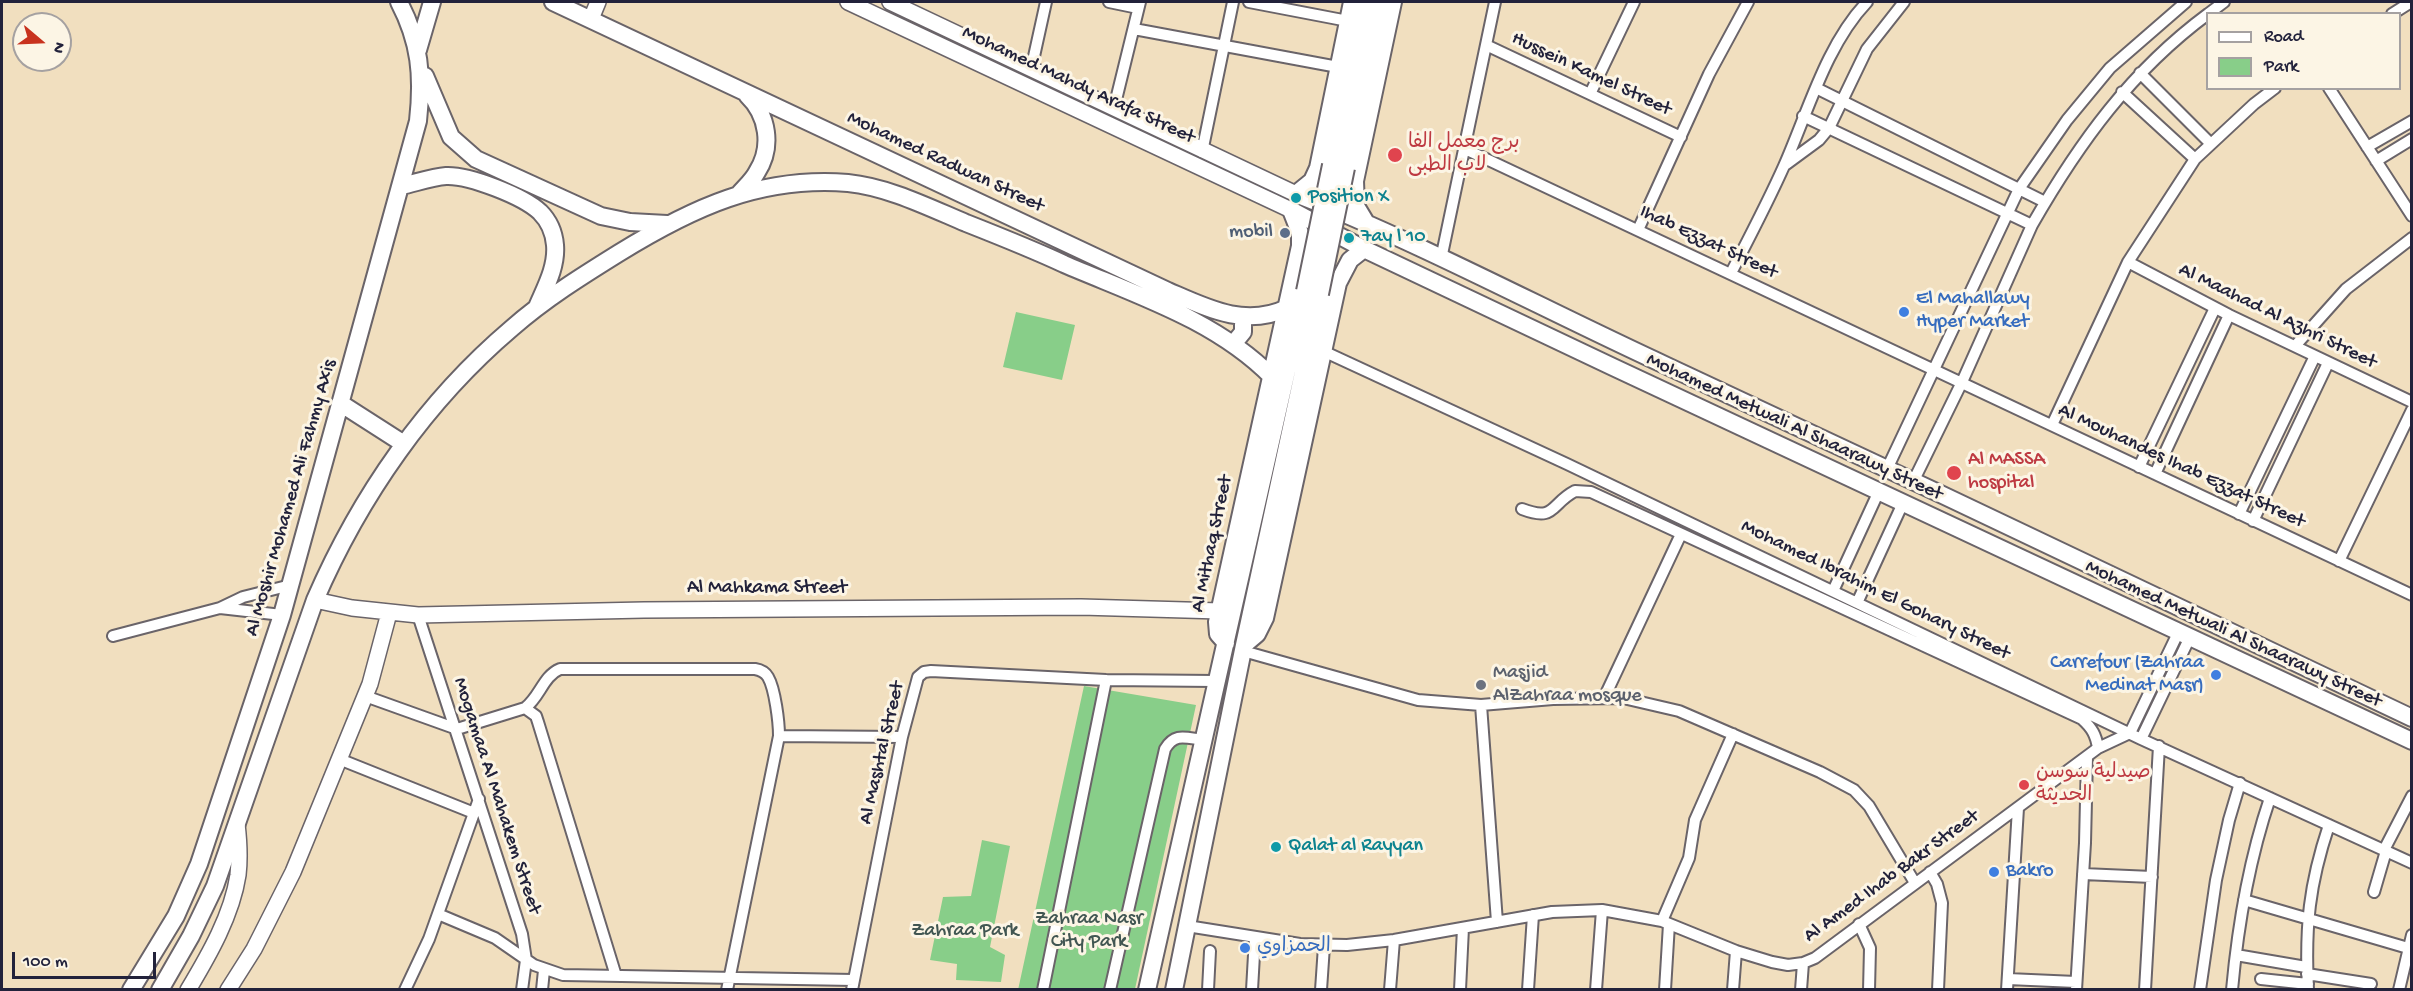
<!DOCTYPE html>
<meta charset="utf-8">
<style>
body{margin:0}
#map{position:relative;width:2413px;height:991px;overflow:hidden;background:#f1dfbf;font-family:"Gochi Hand",sans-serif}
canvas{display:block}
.frame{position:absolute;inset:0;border:3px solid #22223b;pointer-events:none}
.legend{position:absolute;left:2206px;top:12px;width:195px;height:78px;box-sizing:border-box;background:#fcf5e5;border:2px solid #a5a1a1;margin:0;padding:8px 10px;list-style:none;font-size:18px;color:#22223b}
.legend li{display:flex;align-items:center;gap:12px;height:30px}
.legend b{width:30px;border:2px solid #a5a1a1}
.north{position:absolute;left:12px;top:12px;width:60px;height:60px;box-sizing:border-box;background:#fcf5e5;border:2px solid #a5a1a1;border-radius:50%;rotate:109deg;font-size:16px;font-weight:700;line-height:24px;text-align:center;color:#22223b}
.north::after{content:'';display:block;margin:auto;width:21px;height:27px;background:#c8321e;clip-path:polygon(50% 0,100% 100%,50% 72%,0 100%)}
.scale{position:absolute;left:12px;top:952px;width:144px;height:27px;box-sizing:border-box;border:3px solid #22223b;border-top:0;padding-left:8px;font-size:18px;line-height:21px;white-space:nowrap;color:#22223b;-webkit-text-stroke:4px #fcf5e5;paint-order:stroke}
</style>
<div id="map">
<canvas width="2413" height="991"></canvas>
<div class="frame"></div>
<ul class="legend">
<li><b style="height:8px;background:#fff"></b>Road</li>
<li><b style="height:16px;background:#88ce89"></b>Park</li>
</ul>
<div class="north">N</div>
<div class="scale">100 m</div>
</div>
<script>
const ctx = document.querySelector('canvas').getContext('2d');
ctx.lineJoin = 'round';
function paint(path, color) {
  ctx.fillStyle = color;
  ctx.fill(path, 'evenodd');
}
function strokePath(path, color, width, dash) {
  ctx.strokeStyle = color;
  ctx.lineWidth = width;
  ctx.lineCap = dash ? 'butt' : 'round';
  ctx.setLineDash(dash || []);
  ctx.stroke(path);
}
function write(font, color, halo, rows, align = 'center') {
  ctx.font = font + ' "Gochi Hand","Playpen Sans Arabic",sans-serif';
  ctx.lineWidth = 6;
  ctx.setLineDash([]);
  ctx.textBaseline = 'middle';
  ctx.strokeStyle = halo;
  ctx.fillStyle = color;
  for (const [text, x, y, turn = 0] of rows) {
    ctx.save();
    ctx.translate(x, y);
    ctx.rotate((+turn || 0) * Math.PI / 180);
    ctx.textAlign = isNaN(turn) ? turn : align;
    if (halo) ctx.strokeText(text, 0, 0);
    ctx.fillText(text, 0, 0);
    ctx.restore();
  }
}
const green = new Path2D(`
 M1016,312L1075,325L1062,380L1003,367Z
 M1084,686L1196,705L1135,989L1018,990Z
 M982,840L1010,846L990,947L1005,955L1001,982L956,980L957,964L930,960L943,897L971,896Z`);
const street = new Path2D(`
 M1109,2L1138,8
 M1249,2L1348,21
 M2208,14L2224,2
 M2392,14L2411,2
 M1134,29L1338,67
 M1486,45L1681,137
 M1031,70L1046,2
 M2140,73L2210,143
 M1816,88L2045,202
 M2329,88L2412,216
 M2122,92L2195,159
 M1590,94L1634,2
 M1114,108L1140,2
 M1803,116L2032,225
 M2367,147L2412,121
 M1465,149L2412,595
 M1202,152L1233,2
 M2376,161L2412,139
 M1785,165L1819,140L1829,128L1867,49L1904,2
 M1638,230L1709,74L1748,2
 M1441,259L1495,2
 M2128,262L2229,315L2412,402
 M1731,273C1749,238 1768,202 1784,166C1808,112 1826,45 1867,2
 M2295,346L2346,289L2412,238
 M1323,351L1567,464L2141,739L2412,863
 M2052,425L2128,262L2195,159L2254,104L2275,88
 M2139,467L2215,308
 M1887,469L2019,189L2067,120L2110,68L2186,2
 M2155,474L2229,315
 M1913,482L1962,382L2032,225C2079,143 2131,71 2208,14
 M1522,509C1556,522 1550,504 1575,491L1591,492L2082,719C2092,728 2096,735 2098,748
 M2239,514L2315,356
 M2253,521L2328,363
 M2339,561L2412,410
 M1833,591L1879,491
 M1857,603L1903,503
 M220,608L282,615
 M418,615L522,934L526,960L522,990
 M113,636L220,608L243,597L291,585
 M1243,651L1418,700L1481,705L1553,699L1623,698L1679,711L1820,772L1854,790L1869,806L1915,883
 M365,696L457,729L525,708C540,697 543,676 560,669H755C761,670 765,672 768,677C775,689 779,722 779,736L727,990
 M1604,698L1681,534
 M1481,705L1497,922
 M525,708L536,716L538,722L616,976
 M779,736L902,737
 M2141,739L2190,637
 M339,759L474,813
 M2384,850L2412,796
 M1930,872L1937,884L1942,903L1938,990
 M2083,874L2152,877
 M2374,892L2386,851
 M2244,900L2408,948
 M438,914L495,938L534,965L563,975L854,980
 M1662,921L1689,858L1695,820L1733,734
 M1859,924L1870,948L1869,990
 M1187,926L1300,944L1347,945L1394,940L1552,912L1602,910L1662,921L1736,951L1772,962L1788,965L1803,963L1815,958L2098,748L2130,733L2179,631
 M2236,955L2306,967
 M2307,974L2371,984
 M2008,979L2076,982
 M2261,979L2308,984
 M405,990L429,939L479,799
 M542,990L544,970
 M852,990L902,737L918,677L924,672L931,671L1106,680L1216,681
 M1043,990L1106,680
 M1110,990L1165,749C1175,732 1186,738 1203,740
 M1208,990L1210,951
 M1252,990L1255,937
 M1321,990L1324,946
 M1390,990L1394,940
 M1460,990L1463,928
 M1528,990L1533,915
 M1596,990L1602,910
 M1665,990L1669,924
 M1733,990L1736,951
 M1801,990L1803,963
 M2007,990L2018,808
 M2076,990L2085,843L2087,757
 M2145,990L2159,746
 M2200,990L2216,880L2229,820L2240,783
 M2232,990C2238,924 2249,860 2270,798
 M2308,990C2305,926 2309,885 2329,825
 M2399,990L2412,935`);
const secondary = new Path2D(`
 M848,2L1291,210
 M890,2L1296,194
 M591,19L598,2
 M315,600L352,608L418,615L644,610L1081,607L1220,611
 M188,990C209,955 232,915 238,875C240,858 239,841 237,824
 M228,990L254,949L293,872L370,684L389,613`);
const primary = new Path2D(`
 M553,2L1168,291C1207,308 1245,328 1287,308
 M418,50L432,2
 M425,76L451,137L476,159L601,216L630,222L667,224
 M1331,165L1365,2
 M1346,168L1381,2
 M401,186C415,183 432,177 446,176C469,175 523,196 540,212C549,221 554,233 555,245C557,267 545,288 537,307
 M739,194C745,187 753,180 757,172C773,147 768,115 747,95
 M1296,194C1423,244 1543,309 1667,366C1916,482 2164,599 2412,718
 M1296,194L1312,181L1318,168L1352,2
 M1291,210L1364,249L1613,367L2412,741
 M1365,221L1356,206L1355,181L1393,2
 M1234,343L1243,332V317
 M340,403L404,444
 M1226,643L1218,634L1217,622L1300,246V233L1291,210
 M1244,645L1257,634L1265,618L1338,283L1350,260L1364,249
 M131,990L176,916L199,864L282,615L418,121C423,76 420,42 399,2
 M160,990L191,936L215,886L315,600C360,496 426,401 512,328C545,299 582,276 619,253C692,208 760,176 848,183C888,187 928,207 966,223C999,236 1032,249 1064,264C1136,295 1216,320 1272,377
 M1147,990L1305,291
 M1174,990L1244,645L1320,294`);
const primaryBridge = new Path2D(`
 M1305,291L1331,165
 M1320,294L1346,168`);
const markers = [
 [1395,155,8,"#e0444e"],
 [1296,198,6,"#0f9aa8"],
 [1285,233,6,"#5c6f8a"],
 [1349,238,6,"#0f9aa8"],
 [1904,312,6,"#3f7fe0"],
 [1954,473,8,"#e0444e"],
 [2216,675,6,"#3f7fe0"],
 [1481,685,6,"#6b7280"],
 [2024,785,6,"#e0444e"],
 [1276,847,6,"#0f9aa8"],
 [1994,872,6,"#3f7fe0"],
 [1245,948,6,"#3f7fe0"]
];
const streetNames = [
 ["Hussein Kamel Street",1591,75,25],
 ["Mohamed Mahdy Arafa Street",1078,86,25],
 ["Mohamed Radwan Street",945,163,25],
 ["Ihab Ezzat Street",1708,243,25],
 ["Al Maahad Al Azhri Street",2277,317,26],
 ["Mohamed Metwali Al Shaarawy Street",1794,428,25],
 ["Al Mouhandes Ihab Ezzat Street",2181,467,25],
 ["Al Moshir Mohamed Ali Fahmy Axis",292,498,-74],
 ["Al Mithaq Street",1213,544,-78],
 ["Al Mahkama Street",767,589],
 ["Mohamed Ibrahim El Gohary Street",1875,591,26],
 ["Mohamed Metwali Al Shaarawy Street",2233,635,25],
 ["Al Mashtal Street",883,753,-77],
 ["Mogamaa Al Mahakem Street",496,796,72],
 ["Al Amed Ihab Bakr Street",1892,877,-36]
];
const healthNames = [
 ["برج معمل الفا",1408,144],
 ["لاب الطبى",1408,167],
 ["Al MASSA",1968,461],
 ["hospital",1968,484],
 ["صيدلية سوسن",2036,774],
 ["الحديثة",2036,797]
];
const cultureNames = [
 ["Position X",1308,198],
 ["7ay l 10",1361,238],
 ["Qalat al Rayyan",1288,847]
];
const serviceNames = [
 ["mobil",1273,233]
];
const shopNames = [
 ["El Mahallawy",1916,300],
 ["Hyper Market",1916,323],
 ["Carrefour (Zahraa",2204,664,"right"],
 ["Medinat Masr)",2204,687,"right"],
 ["Bakro",2006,872],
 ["الحمزاوي",1257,948]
];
const worshipNames = [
 ["Masjid",1493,674],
 ["AlZahraa mosque",1493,697]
];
const parkNames = [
 ["Zahraa Nasr",1089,920],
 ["City Park",1089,943],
 ["Zahraa Park",965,932]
];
paint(green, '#88ce89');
strokePath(street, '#6a6469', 14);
strokePath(secondary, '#6a6469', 18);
strokePath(primary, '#6a6469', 20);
strokePath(street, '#fff', 10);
strokePath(secondary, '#fff', 15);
strokePath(primary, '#fff', 16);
strokePath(primaryBridge, '#6a6469', 20, []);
strokePath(primaryBridge, '#fff', 16);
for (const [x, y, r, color] of markers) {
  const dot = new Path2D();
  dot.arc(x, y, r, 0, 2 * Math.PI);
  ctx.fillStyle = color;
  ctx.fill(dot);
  strokePath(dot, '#fcf5e5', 2);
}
write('20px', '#22223b', '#fcf5e5', streetNames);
write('20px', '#be3a42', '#fcf5e5', healthNames, 'left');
write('20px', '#0d838f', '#fcf5e5', cultureNames, 'left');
write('20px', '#4e5e75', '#fcf5e5', serviceNames, 'right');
write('20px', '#366cbe', '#fcf5e5', shopNames, 'left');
write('20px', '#5b616d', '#fcf5e5', worshipNames, 'left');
write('20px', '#415652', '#fcf5e5', parkNames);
</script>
